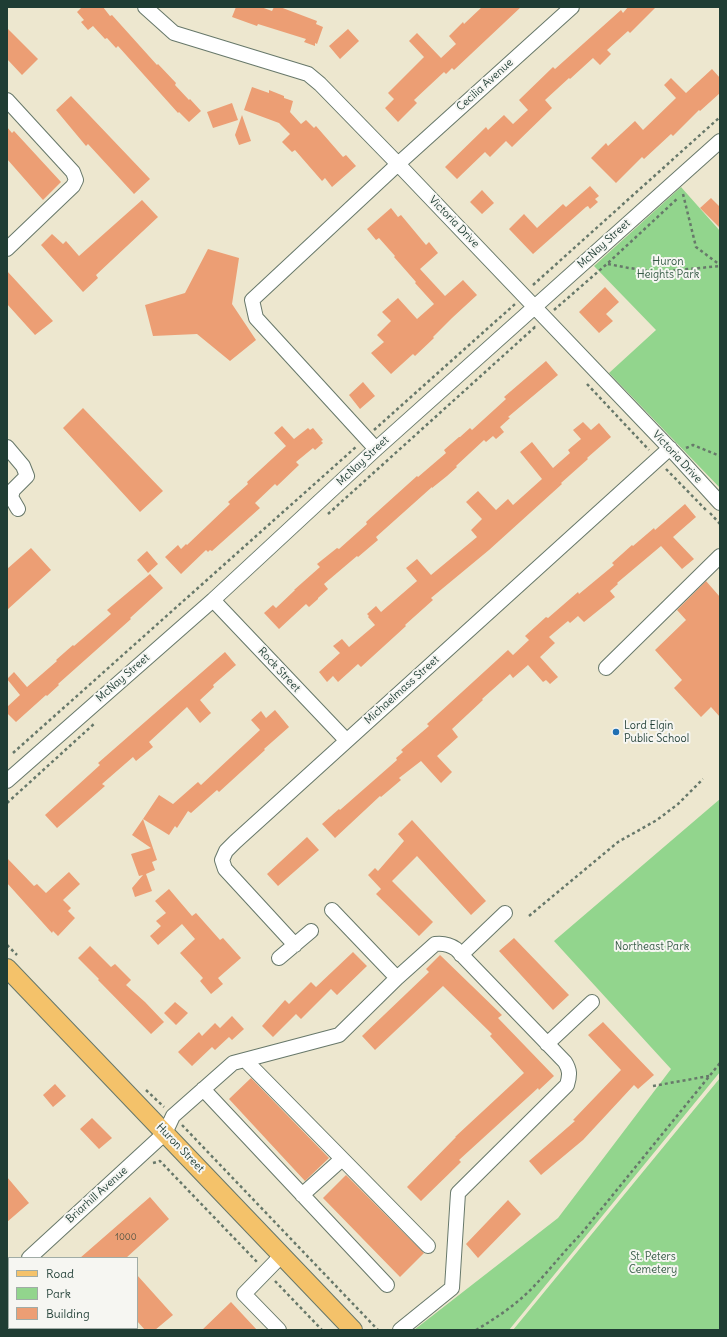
<!DOCTYPE html>
<style>
body{margin:0}
#map{position:relative;width:727px;height:1337px;overflow:hidden;background:#ede7cf;font-family:Delius,sans-serif}
canvas{display:block}
.frame{position:absolute;inset:0;border:8px solid #1f3d34;pointer-events:none}
.legend{position:absolute;left:8px;top:1257px;width:130px;height:72px;box-sizing:border-box;background:#f6f6f2;border:1px solid #a0aca6;margin:0;padding:5px 7px;list-style:none;font-size:12px;color:#1f3d34}
.legend li{display:flex;align-items:center;gap:8px;height:20px}
.legend b{width:20px;border:1px solid #a0aca6}
</style>
<div id="map">
<canvas width="727" height="1337"></canvas>
<div class="frame"></div>
<ul class="legend">
<li><b style="height:5px;background:#f4c26a"></b>Road</li>
<li><b style="height:11px;background:#92d58d"></b>Park</li>
<li><b style="height:11px;background:#ec9e74"></b>Building</li>
</ul>
</div>
<script>
const ctx = document.querySelector('canvas').getContext('2d');
ctx.lineJoin = 'round';
function paint(path, color) {
  ctx.fillStyle = color;
  ctx.fill(path, 'evenodd');
}
function strokePath(path, color, width, dash) {
  ctx.strokeStyle = color;
  ctx.lineWidth = width;
  ctx.lineCap = dash ? 'butt' : 'round';
  ctx.setLineDash(dash || []);
  ctx.stroke(path);
}
function write(font, color, halo, rows, align = 'center') {
  ctx.font = font + ' Delius,sans-serif';
  ctx.lineWidth = 4;
  ctx.setLineDash([]);
  ctx.textBaseline = 'middle';
  ctx.strokeStyle = halo;
  ctx.fillStyle = color;
  for (const [text, x, y, turn = 0] of rows) {
    ctx.save();
    ctx.translate(x, y);
    ctx.rotate((+turn || 0) * Math.PI / 180);
    ctx.textAlign = isNaN(turn) ? turn : align;
    if (halo) ctx.strokeText(text, 0, 0);
    ctx.fillText(text, 0, 0);
    ctx.restore();
  }
}
const green = new Path2D(`
 M681,187L720,231V488L609,373L656,330L594,266Z
 M720,799V1072L509,1330H414L558,1218L671,1069L554,941Z
 M720,1078V1330H513Z`);
const building = new Path2D(`
 M82,7H103L110,16L112,15L157,65L158,64L176,83L175,85L189,100L190,99L201,111L189,122L179,112L178,113L118,46L116,48L107,38L105,39L93,26L88,30L81,22L84,20L77,12Z
 M236,7H261L272,11L274,7H280L317,21L316,24L323,27L317,44L315,43V46L304,42L306,39L258,24L257,26L232,17Z
 M482,7H521L454,70L452,68L446,74L444,72L414,100L417,103L398,122L385,108L394,99L388,93L424,57L409,41L417,33L441,58L456,44L449,36L463,22L464,24Z
 M628,7H656L630,33L628,31L607,50L611,54L600,65L593,58L570,79L569,78L545,100L552,108L512,147L506,141L490,157L485,152L457,179L445,167L486,127L488,130L504,115L513,124L528,110L519,100L553,67L555,69L621,10L623,13Z
 M7,28L38,59L22,75L7,59Z
 M348,29L359,41L340,59L329,46Z
 M712,69L720,78V93L700,111L699,110L673,136L671,134L644,159L642,157L616,183L591,158L606,143L608,146L635,121L643,130L676,98L664,85L671,78L686,93Z
 M252,87L269,93V90L284,96V98L293,101L290,112L301,124L306,120L314,128L316,126L343,157L346,155L356,166L332,187L325,178L322,181L295,150L292,152L282,142L290,134L279,123L244,110Z
 M71,96L150,179L134,194L88,144L86,146L56,110Z
 M232,103L238,120L213,128L207,112Z
 M242,115L251,141L239,145L235,135Z
 M7,127L12,133L14,131L61,182L43,200L7,159Z
 M590,186L599,196L595,199L598,202L590,209L588,206L586,207L533,254L509,229L524,214L537,228L563,204L566,207Z
 M482,190L494,203L482,214L470,202Z
 M711,198L720,207V228L700,208Z
 M142,200L158,217L96,275L98,278L83,292L41,245L52,234L63,244L66,241L79,256Z
 M391,208L398,217L401,215L426,245L429,242L438,253L420,269L445,296L463,280L477,295L452,318L433,337L434,338L415,356L413,354L391,374L371,353L384,342L377,335L391,321L382,312L398,298L417,319L434,304L415,283L416,282L394,257L395,256L379,238L376,240L367,229Z
 M208,249L239,258L232,304L256,340L230,361L197,334L153,336L145,305L185,293Z
 M7,271L53,321L35,335L7,304Z
 M605,287L619,302L606,314L613,321L599,333L579,312Z
 M546,361L558,375L508,417L510,418L500,427L504,432L496,439L493,436L486,442L484,440L456,466L457,467L447,476L432,488V487L376,537L378,540L358,557L357,556L324,584L328,589L318,598V599L309,607L306,604L279,629L264,613L273,605L276,608L295,590H294L320,567L317,564L337,548L339,549L367,524L366,522L417,476L418,477L446,453L444,450L459,437H460L470,428L472,430L506,399L504,397Z
 M363,382L375,396L360,409L349,395Z
 M83,408L163,491L140,512L63,428Z
 M583,422L591,430L599,423L611,437L587,458L588,459L561,483L562,484L489,550L431,598L433,600L405,625L406,626L361,667L358,664L338,682L333,676L327,682L319,672L340,653L333,646L342,639L349,647L375,625L368,617L369,616L367,614L376,606L381,612L417,581L406,568L417,559L431,575L477,537L471,530L482,519L466,502L478,491L496,510L508,499L513,505L542,479L520,452L532,442L553,468L570,453L568,450L581,439L573,430Z
 M282,426L294,439L308,428L310,430L313,428L323,440L321,441L323,443L315,450L313,448L296,462L299,465L277,486L275,484L255,503L260,508L212,551L210,550L208,552L206,550L181,574L165,557L178,545L181,549L186,544L187,545L230,504L228,502L248,484L247,482L286,446L274,433Z
 M685,504L696,517L673,537L694,559L682,569L661,546L617,583L618,584L610,591L615,597L584,622L578,616L570,623L568,621L549,637L555,643L540,657L558,677L550,684L546,680L543,682L528,665L513,678L510,674L482,699L483,700L452,729L458,737L437,756L452,772L441,783L421,761L399,778L401,780L381,797L380,796L335,838L322,824L339,809L340,810L397,760L396,758L403,752L401,750L429,726L427,724L508,650L513,655L529,640L525,636L546,617L548,618L578,592L579,594L614,565L612,563L632,545L633,546L654,528L655,530Z
 M31,548L51,570L7,610V569Z
 M147,551L158,564L148,573L137,560Z
 M150,574L163,588L130,618L131,619L58,684L59,685L47,696L46,695L16,722L7,713V707L20,695L7,679L14,672L27,687L57,661L56,660L73,645L74,646L111,614L107,610Z
 M706,581L720,597V717L711,707L701,717L674,688L682,680L655,650L686,620L677,610Z
 M225,652L236,665L213,685L214,687L200,700L211,713L200,723L187,707L149,742L153,747L136,761L133,757L102,784L105,786L57,828L45,815L100,765L98,763Z
 M275,710L289,727L264,749L265,750L219,792L217,790L191,813L188,811L177,828L175,826L169,835L143,819L159,795L173,804L198,782L201,785L260,730L251,720L261,711L266,718Z
 M143,819L157,860L152,862L155,870L146,874L152,891L135,897L132,888L143,875L139,876L131,854L151,848L132,835Z
 M412,820L486,901L471,915L417,856L392,881L433,922L419,936L376,894L381,889L368,875L375,868L378,871L404,841L398,834Z
 M307,837L319,850L278,886L267,874Z
 M7,858L34,886L37,884L46,893L69,872L80,884L63,900L71,908L68,911L75,918L58,936L53,931L52,933L7,883Z
 M169,889L192,916L196,913L220,940L223,938L241,958L218,978L223,984L211,994L200,981L203,978L180,953L195,939L182,924L158,945L150,936L161,926L156,921L166,913L155,901Z
 M514,938L569,995L553,1010L499,951Z
 M90,946L111,967L115,964L131,980L126,985L145,1002L164,1022L151,1034L98,980L99,979L78,958Z
 M353,952L367,966L337,995L331,989L301,1019L296,1014L273,1037L262,1026L285,1000L289,1004L311,982L316,987Z
 M440,955L502,1015L498,1018L554,1076L539,1090L538,1088L459,1160L461,1162L421,1201L407,1187L456,1137H455L524,1073L490,1036L492,1034L443,986L375,1050L362,1036L429,972L426,969Z
 M175,1002L188,1013L176,1025L164,1013Z
 M232,1016L244,1029L232,1040L229,1037L215,1050L212,1047L192,1066L178,1052L199,1032L202,1036L215,1023L220,1028Z
 M603,1022L654,1075L638,1089L634,1085L583,1140L541,1175L529,1161L575,1121L573,1120L621,1070L588,1035Z
 M251,1078L329,1158L305,1181L229,1099Z
 M55,1084L66,1096L53,1107L43,1095Z
 M92,1118L112,1138L99,1149L80,1129Z
 M346,1175L424,1253L400,1277L323,1198Z
 M7,1177L29,1203L7,1222Z
 M150,1197L169,1219L126,1258H80Z
 M508,1200L521,1214L478,1258L466,1244Z
 M137,1275L173,1315L155,1330H145L137,1321Z
 M231,1302L257,1330H202Z`);
const path = new Path2D(`
 M683,194L696,247L720,265
 M608,264L629,268L658,272L720,266
 M533,285L720,117
 M554,310L608,263L678,198
 M587,384L649,450
 M374,430L515,304
 M686,448L693,445L720,456
 M666,469L706,510
 M710,513L720,524
 M328,514L535,327L537,328
 M13,753L357,446
 M7,803L95,723
 M529,916L618,842L657,820L678,804L703,779
 M7,945L17,955
 M653,1086L709,1076
 M146,1090L164,1107
 M182,1125L378,1330
 M153,1163L160,1161L258,1263
 M275,1281L322,1330
 M7,1296L9,1294
 M476,1330C498,1317 520,1302 537,1283C552,1267 565,1250 581,1234L720,1063`);
const minor = new Path2D(`
 M145,7L174,33L308,74L320,84L398,164L677,456L720,503
 M7,100L73,172L76,180L73,186L7,249
 M7,447L23,466L27,476L13,490L11,497L18,509
 M376,449L256,318L252,300L398,164L572,7
 M213,600L346,740
 M606,668L720,556
 M7,781L213,600L376,449L720,141
 M332,910L397,978
 M295,945L225,869L222,860L226,851L235,842L670,448
 M461,955L505,913
 M279,958L311,931
 M547,1044L592,1002
 M245,1060L428,1246
 M203,1089L387,1285
 M302,1195L342,1159
 M29,1258L165,1133L173,1116L233,1063L339,1035L397,978L435,944C443,943 449,944 456,949L565,1062C570,1070 570,1075 567,1085L458,1193L452,1288L400,1330
 M7,1278L9,1276
 M279,1330L244,1294L282,1255`);
const major = new Path2D(`
 M7,968L353,1330`);
const markers = [
 [616,732,4,"#1f6fb2"]
];
const numberNames = [
 ["1000",126,1237]
];
const streetNames = [
 ["Cecilia Avenue",485,85,-42],
 ["Victoria Drive",454,222,46],
 ["McNay Street",604,244,-42],
 ["Victoria Drive",677,457,47],
 ["McNay Street",363,461,-43],
 ["Rock Street",279,670,47],
 ["McNay Street",123,678,-41],
 ["Michaelmass Street",402,690,-42],
 ["Huron Street",180,1148,46],
 ["Briarhill Avenue",97,1195,-42]
];
const parkNames = [
 ["Huron",668,262],
 ["Heights Park",668,275],
 ["Northeast Park",652,947],
 ["St. Peters",653,1257],
 ["Cemetery",653,1270]
];
const poiNames = [
 ["Lord Elgin",624,726],
 ["Public School",624,739]
];
paint(green, '#92d58d');
paint(building, '#ec9e74');
strokePath(minor, '#67786a', 16);
strokePath(major, '#67786a', 20);
strokePath(path, '#67786a', 2.5, [3, 3]);
strokePath(minor, '#fff', 14);
strokePath(major, '#f4c26a', 18);
for (const [x, y, r, color] of markers) {
  const dot = new Path2D();
  dot.arc(x, y, r, 0, 2 * Math.PI);
  ctx.fillStyle = color;
  ctx.fill(dot);
  strokePath(dot, '#f6f6f2', 1.5);
}
write('9px', '#525544', null, numberNames);
write('11px', '#1f3d34', '#f6f6f2', streetNames);
write('11px', '#365b46', '#f6f6f2', parkNames);
write('11px', '#1f3d34', '#f6f6f2', poiNames, 'left');
</script>
